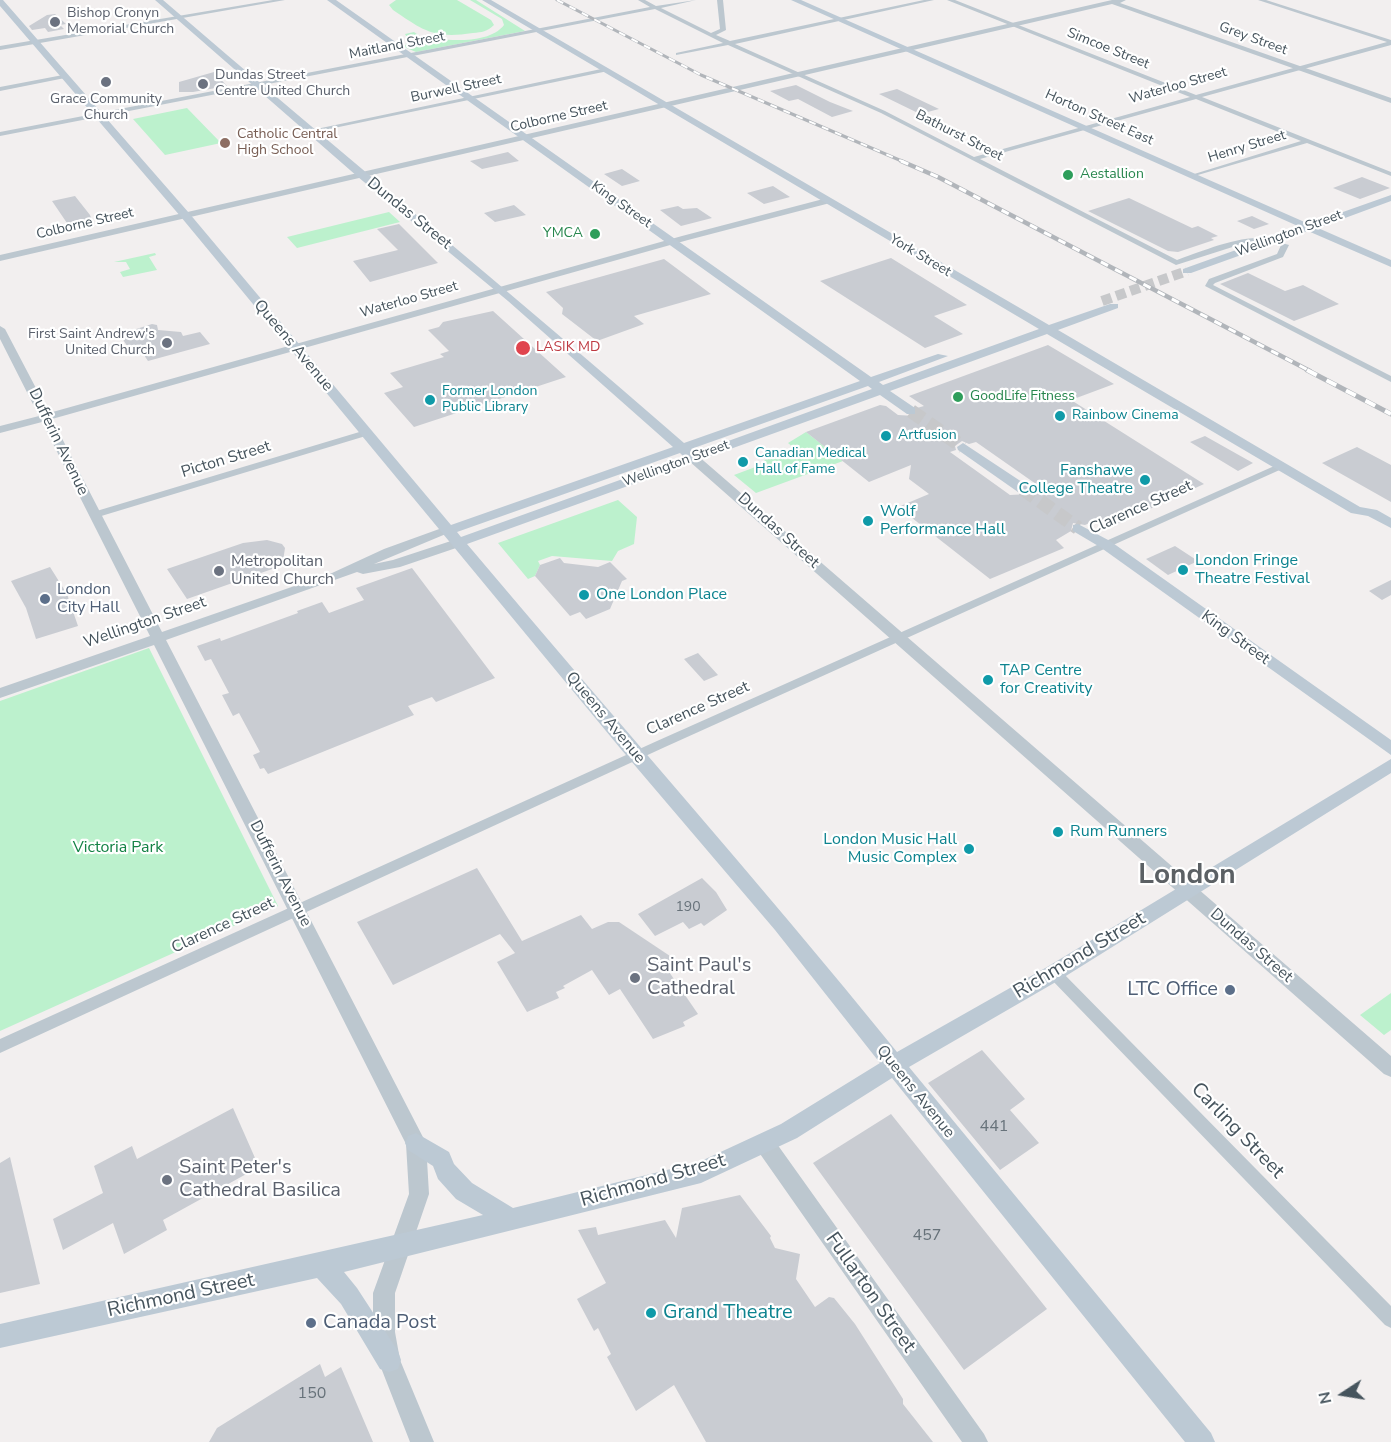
<!DOCTYPE html>
<style>
body{margin:0}
#map{position:relative;width:1391px;height:1442px;overflow:hidden;background:#f2efef;font-family:"Nunito Sans",sans-serif}
canvas{display:block}
.north{position:absolute;left:1313px;top:1364px;width:60px;height:60px;-webkit-text-stroke:4px #fff;paint-order:stroke;rotate:258deg;font-size:16px;font-weight:700;line-height:24px;text-align:center;color:#46545d}
.north::after{content:'';display:block;margin:auto;width:21px;height:27px;background:#46545d;clip-path:polygon(50% 0,100% 100%,50% 72%,0 100%)}
</style>
<div id="map">
<canvas width="1391" height="1442"></canvas>
<div class="north">N</div>
</div>
<script>
const ctx = document.querySelector('canvas').getContext('2d');
ctx.lineJoin = 'round';
function paint(path, color) {
  ctx.fillStyle = color;
  ctx.fill(path, 'evenodd');
}
function strokePath(path, color, width, dash) {
  ctx.strokeStyle = color;
  ctx.lineWidth = width;
  ctx.lineCap = dash ? 'butt' : 'round';
  ctx.setLineDash(dash || []);
  ctx.stroke(path);
}
function write(font, color, halo, rows, align = 'center') {
  ctx.font = font + ' "Nunito Sans",sans-serif';
  ctx.lineWidth = 4.5;
  ctx.setLineDash([]);
  ctx.textBaseline = 'middle';
  ctx.strokeStyle = halo;
  ctx.fillStyle = color;
  for (const [text, x, y, turn = 0] of rows) {
    ctx.save();
    ctx.translate(x, y);
    ctx.rotate((+turn || 0) * Math.PI / 180);
    ctx.textAlign = isNaN(turn) ? turn : align;
    if (halo) ctx.strokeText(text, 0, 0);
    ctx.fillText(text, 0, 0);
    ctx.restore();
  }
}
const green = new Path2D(`
 M396,0H457L491,20L494,25C487,32 482,32 473,33C434,39 424,31 393,10L389,5Z
 M470,0H476L525,31L416,52L404,47L409,41L405,34L414,32L431,44L441,42L439,39C458,41 491,42 504,25L502,19Z
 M187,108L221,143L165,155L133,119Z
 M389,212L400,222L297,248L287,237Z
 M155,253L156,255L149,257L157,270L123,277L120,272L130,269L126,262H114Z
 M806,432L843,461L756,493L734,475L766,463L764,460L780,457L796,450L788,443Z
 M618,500L637,517L634,544L618,551L612,561L552,556L538,561L540,565L535,576L528,579L498,543Z
 M149,648L278,906L0,1031V701Z
 M1391,993V1030L1384,1035L1360,1015Z`);
const building = new Path2D(`
 M55,14L66,24L60,25L64,29L48,32L45,28L32,30L29,26L47,15Z
 M214,72L227,86L193,92H179V82Z
 M796,85L830,102L853,111L832,117L798,99L789,101L770,91Z
 M897,89L939,109L920,114L879,94Z
 M508,152L519,161L482,169L470,161Z
 M622,169L640,181L622,186L604,174Z
 M1362,177L1390,188L1360,199L1333,188Z
 M773,186L790,197L764,204L747,193Z
 M75,196L90,215L93,223L69,226L52,201Z
 M1129,198L1192,228L1198,226L1218,236L1211,238L1214,240L1178,252L1168,251L1088,211Z
 M514,205L526,215L495,222L484,213Z
 M678,206L683,209L697,208L712,218L681,226L660,210Z
 M1252,216L1269,224L1254,229L1237,221Z
 M399,224L438,263L370,282L353,261L398,250L377,229Z
 M891,258L967,305L934,316L963,334L925,348L820,281Z
 M664,259L711,294L634,316L644,324L597,341L562,314L563,308L546,292Z
 M1248,273L1285,291L1303,285L1339,304L1294,321L1220,284Z
 M493,311L566,377L414,427L384,393L403,387L390,373L444,357L440,354L449,351L428,330L439,327L443,322Z
 M152,324L157,325L158,330L181,332L183,336L200,332L210,344L148,361L142,352L133,355L122,338L127,332Z
 M1048,345L1114,384L1071,400L1204,484L1115,525L1094,521L1085,525L1073,523L1071,531L1056,540L1064,548L990,579L898,507L929,494L909,479L911,465L869,482L806,432L880,405L886,406L898,415L915,416L917,408L924,406L909,396ZM962,441L969,444L976,442L1036,484L1030,486V494L1010,495L950,452L956,450L955,446Z
 M1205,436L1253,463L1238,471L1190,442Z
 M1357,447L1391,465V502L1322,463Z
 M267,540L282,544L285,548L283,561L275,568L187,599L167,569L243,543Z
 M1175,546L1198,561L1168,575L1146,559Z
 M560,558L564,563L598,567L610,562L627,579L622,581L610,609L586,619L580,612L570,616L535,576L540,565Z
 M50,567L67,594L78,626L36,639L26,608L11,581Z
 M412,568L495,678L436,702L432,697L408,706L414,715L268,774L264,768L260,769L253,755L260,752L239,713L233,716L222,695L229,693L211,659L205,661L197,646L220,638L221,641L298,613L297,611L322,602L329,613L364,600L356,588Z
 M1391,580V595L1382,600L1369,591Z
 M698,653L718,675L704,681L684,659Z
 M477,868L522,941L581,915L592,929L608,922H619L676,960L665,966L698,1014L683,1022L685,1026L653,1039L620,989L609,995L592,970L563,986L565,988L556,992L559,998L527,1012L497,962L515,953L500,934L393,985L357,922Z
 M702,878L716,892L727,910L704,926L701,923L689,929L683,922L655,936L638,914Z
 M982,1050L1025,1099L1010,1110L1039,1143L1000,1170L928,1083Z
 M233,1108L259,1167L163,1220L167,1230L124,1254L113,1223L63,1250L53,1219L103,1193L94,1166L132,1146L137,1159Z
 M891,1114L1047,1309L964,1370L813,1163Z
 M10,1157L40,1284L0,1293V1163Z
 M740,1195L771,1236L770,1238L775,1248L800,1254L796,1279L815,1307L829,1297L834,1298L855,1324L903,1399V1404L933,1442H706L674,1385L636,1411L607,1357L611,1354L598,1328L594,1331L577,1299L606,1283L578,1230L596,1227L598,1235L665,1220L676,1238L682,1208Z
 M320,1364L325,1377L341,1367L373,1442H209L217,1428Z`);
const secondaryTunnelFar1 = new Path2D(`
 M1102,301L1187,271`);
const secondaryTunnel = new Path2D(`
 M911,411L963,447
 M1023,489L1078,528`);
const minor = new Path2D(`
 M273,0H285L0,50V46Z
 M638,0H645L656,6L696,0L661,8L711,33L720,29L717,0H723L726,30L716,35L730,41L924,0H934L735,44L885,111L974,157L1190,97L947,0H955L1196,95L1387,42L1258,0H1266L1391,40V45L1202,97L1391,172V176L1307,143L1191,177V175L1301,141L1196,99L980,159L1177,260C1198,253 1251,230 1271,241L1267,243H1245L1176,265L881,113L728,45L676,55V53L723,43L655,9L0,136V132L650,7Z
 M606,68L608,71L310,133L307,131Z
 M63,75L65,78L0,91V87Z
 M1282,243L1289,245L1283,257L1215,283L1213,285L1391,376V382L1205,286L1209,279L1277,254Z
 M366,430L369,431V435L98,517L94,518L89,515L90,513Z
 M1281,463L1284,464V468L665,747L0,1053V1039L657,741Z
 M1054,967L1059,969L1391,1306V1328L1385,1325L1049,977L1047,973L1049,969Z`);
const tertiary = new Path2D(`
 M1112,0H1126L1120,3L1391,98V103L1112,4L0,261V255Z
 M827,198L830,199V203L688,240L52,419L162,632L332,573L384,549L442,528L447,527L453,531L374,564L393,560L457,539L463,543L462,546L400,567L363,574L357,572L166,640L426,1143L429,1194L395,1293V1332L400,1360L434,1442H410L378,1360L373,1332V1293L409,1194L406,1144L154,645L0,698V688L150,636L42,422L0,433V426L39,416L0,339V326L5,329L49,413L682,236Z
 M693,454L697,455L1391,1056V1077L1384,1074L689,461L687,458Z
 M765,1135L772,1137L984,1434L988,1442H962L758,1151L755,1144L758,1137Z`);
const secondary = new Path2D(`
 M0,0H3L189,213L451,525L673,447L508,301L358,177L155,0H163C336,149 512,293 684,443L860,381L327,0H336L871,377L938,354L948,356L879,382L883,385L1039,329L482,0H491L1049,325L1110,304H1118V308L1058,330L1360,507L1377,510L1391,518V528L1368,516L1351,513L1047,334L890,391L915,408V414H907L880,395L467,544C610,714 758,880 897,1052L1047,967L1391,759V773L1061,979L909,1067L1211,1433L1215,1442H1185L892,1078L797,1138L701,1183L344,1272L357,1288L398,1351L401,1360L398,1369L389,1372L380,1369L341,1304L317,1278L0,1348V1324L483,1215L456,1199L438,1179L433,1166L408,1150L405,1143L408,1136L416,1133L449,1152L454,1164L472,1183L513,1208L699,1162L781,1124L880,1063L775,930L620,748L181,217L0,6ZM868,386L872,389L695,453L691,449ZM680,453L684,457L461,537L457,532Z
 M791,0H801L1309,224L1391,195V201L1318,228L1391,260V267L1308,231L1191,273H1183V269L1300,227Z
 M963,443L1028,486V492H1018L958,450L957,447Z
 M1078,524L1110,541L1391,740V755L1100,547L1073,531V525Z`);
const railFar2 = new Path2D(`
 M557,0L701,75L904,162`);
const railFar1 = new Path2D(`
 M901,161L938,177L1310,371`);
const rail = new Path2D(`
 M1307,370L1391,414`);
const markers = [
 [55,22,6,"#6b7280"],
 [106,82,6,"#6b7280"],
 [203,84,6,"#6b7280"],
 [225,143,6,"#8d6e63"],
 [1068,175,6,"#2e9e5b"],
 [595,234,6,"#2e9e5b"],
 [167,343,6,"#6b7280"],
 [523,348,8,"#e0444e"],
 [958,397,6,"#2e9e5b"],
 [430,400,6,"#0f9aa8"],
 [1060,416,6,"#0f9aa8"],
 [886,436,6,"#0f9aa8"],
 [743,462,6,"#0f9aa8"],
 [1145,480,6,"#0f9aa8"],
 [868,521,6,"#0f9aa8"],
 [1183,570,6,"#0f9aa8"],
 [219,571,6,"#6b7280"],
 [584,595,6,"#0f9aa8"],
 [45,599,6,"#5c6f8a"],
 [988,680,6,"#0f9aa8"],
 [1058,832,6,"#0f9aa8"],
 [969,849,6,"#0f9aa8"],
 [635,978,6,"#6b7280"],
 [1230,990,6,"#5c6f8a"],
 [167,1180,6,"#6b7280"],
 [651,1313,6,"#0f9aa8"],
 [311,1323,6,"#5c6f8a"]
];
const farWorshipnames = [
 ["Bishop Cronyn",67,14],
 ["Memorial Church",67,30],
 ["Dundas Street",215,76],
 ["Centre United Church",215,92],
 ["Grace Community",106,100,"center"],
 ["Church",106,116,"center"],
 ["First Saint Andrew's",155,335,"right"],
 ["United Church",155,351,"right"]
];
const farStreetnames = [
 ["Grey Street",1253,39,20],
 ["Maitland Street",397,46,-11],
 ["Simcoe Street",1108,49,22],
 ["Waterloo Street",1178,86,-16],
 ["Burwell Street",456,89,-12],
 ["Colborne Street",559,117,-13],
 ["Horton Street East",1099,118,24],
 ["Bathurst Street",959,136,27],
 ["Henry Street",1247,147,-17],
 ["King Street",621,205,35],
 ["Colborne Street",85,224,-13],
 ["Wellington Street",1289,234,-20],
 ["York Street",920,256,31],
 ["Waterloo Street",409,300,-16],
 ["Wellington Street",676,464,-20]
];
const farEducationnames = [
 ["Catholic Central",237,135],
 ["High School",237,151]
];
const farLeisurenames = [
 ["Aestallion",1080,175],
 ["YMCA",583,234,"right"],
 ["GoodLife Fitness",970,397]
];
const farHealthnames = [
 ["LASIK MD",536,348]
];
const farCulturenames = [
 ["Former London",442,392],
 ["Public Library",442,408],
 ["Rainbow Cinema",1072,416],
 ["Artfusion",898,436],
 ["Canadian Medical",755,454],
 ["Hall of Fame",755,470]
];
const numberNames = [
 ["190",688,908]
];
const streetNames = [
 ["Dundas Street",409,214,39],
 ["Queens Avenue",293,346,50],
 ["Dufferin Avenue",58,442,64],
 ["Picton Street",226,460,-17],
 ["Clarence Street",1141,508,-24],
 ["Dundas Street",778,531,42],
 ["Wellington Street",145,623,-19],
 ["King Street",1235,638,36],
 ["Clarence Street",698,709,-24],
 ["Queens Avenue",605,718,50],
 ["Dufferin Avenue",280,874,63],
 ["Clarence Street",223,926,-25],
 ["Dundas Street",1251,946,41],
 ["Queens Avenue",915,1092,51]
];
const cultureNames = [
 ["Fanshawe",1133,471,"right"],
 ["College Theatre",1133,489,"right"],
 ["Wolf",880,512],
 ["Performance Hall",880,530],
 ["London Fringe",1195,561],
 ["Theatre Festival",1195,579],
 ["One London Place",596,595],
 ["TAP Centre",1000,671],
 ["for Creativity",1000,689],
 ["Rum Runners",1070,832],
 ["London Music Hall",957,840,"right"],
 ["Music Complex",957,858,"right"]
];
const worshipNames = [
 ["Metropolitan",231,562],
 ["United Church",231,580]
];
const serviceNames = [
 ["London",57,590],
 ["City Hall",57,608]
];
const parkNames = [
 ["Victoria Park",118,848]
];
const nearNumbernames = [
 ["441",994,1127],
 ["457",927,1236],
 ["150",312,1394]
];
const nearStreetnames = [
 ["Richmond Street",1080,956,-31],
 ["Carling Street",1237,1131,46],
 ["Richmond Street",653,1181,-16],
 ["Fullarton Street",870,1293,55],
 ["Richmond Street",181,1296,-12]
];
const nearWorshipnames = [
 ["Saint Paul's",647,966],
 ["Cathedral",647,989],
 ["Saint Peter's",179,1168],
 ["Cathedral Basilica",179,1191]
];
const nearServicenames = [
 ["LTC Office",1218,990],
 ["Canada Post",323,1323,"left"]
];
const nearCulturenames = [
 ["Grand Theatre",663,1313]
];
const townNames = [
 ["London",1187,876]
];
paint(green, '#bcf1cd');
paint(building, '#c9ccd2');
strokePath(secondaryTunnelFar1, '#c7c8ca', 10, [10, 5]);
strokePath(secondaryTunnel, '#c7c8ca', 14, [14, 7]);
paint(minor, '#bcc7cf');
paint(tertiary, '#bcc7cf');
paint(secondary, '#bcc9d4');
strokePath(railFar2, '#b1b5ba', 3);
strokePath(railFar1, '#b1b5ba', 4.5);
strokePath(rail, '#b1b5ba', 5);
strokePath(railFar2, '#fff', 2, [7]);
strokePath(railFar1, '#fff', 3, [8]);
strokePath(rail, '#fff', 4, [11]);
for (const [x, y, r, color] of markers) {
  const dot = new Path2D();
  dot.arc(x, y, r, 0, 2 * Math.PI);
  ctx.fillStyle = color;
  ctx.fill(dot);
  strokePath(dot, '#fff', 2);
}
write('14px', '#5b616d', '#fff', farWorshipnames, 'left');
write('14px', '#46545d', '#fff', farStreetnames);
write('14px', '#785e54', '#fff', farEducationnames, 'left');
write('14px', '#27864d', '#fff', farLeisurenames, 'left');
write('14px', '#be3a42', '#fff', farHealthnames, 'left');
write('14px', '#0d838f', '#fff', farCulturenames, 'left');
write('14px', '#67727a', null, numberNames);
write('16px', '#46545d', '#fff', streetNames);
write('16px', '#0d838f', '#fff', cultureNames, 'left');
write('16px', '#5b616d', '#fff', worshipNames, 'left');
write('16px', '#4e5e75', '#fff', serviceNames, 'left');
write('16px', '#148245', '#fff', parkNames);
write('16px', '#67727a', null, nearNumbernames);
write('20px', '#46545d', '#fff', nearStreetnames);
write('20px', '#5b616d', '#fff', nearWorshipnames, 'left');
write('20px', '#4e5e75', '#fff', nearServicenames, 'right');
write('20px', '#0d838f', '#fff', nearCulturenames, 'left');
write('bold 28px', '#5b6064', '#fff', townNames);
</script>
